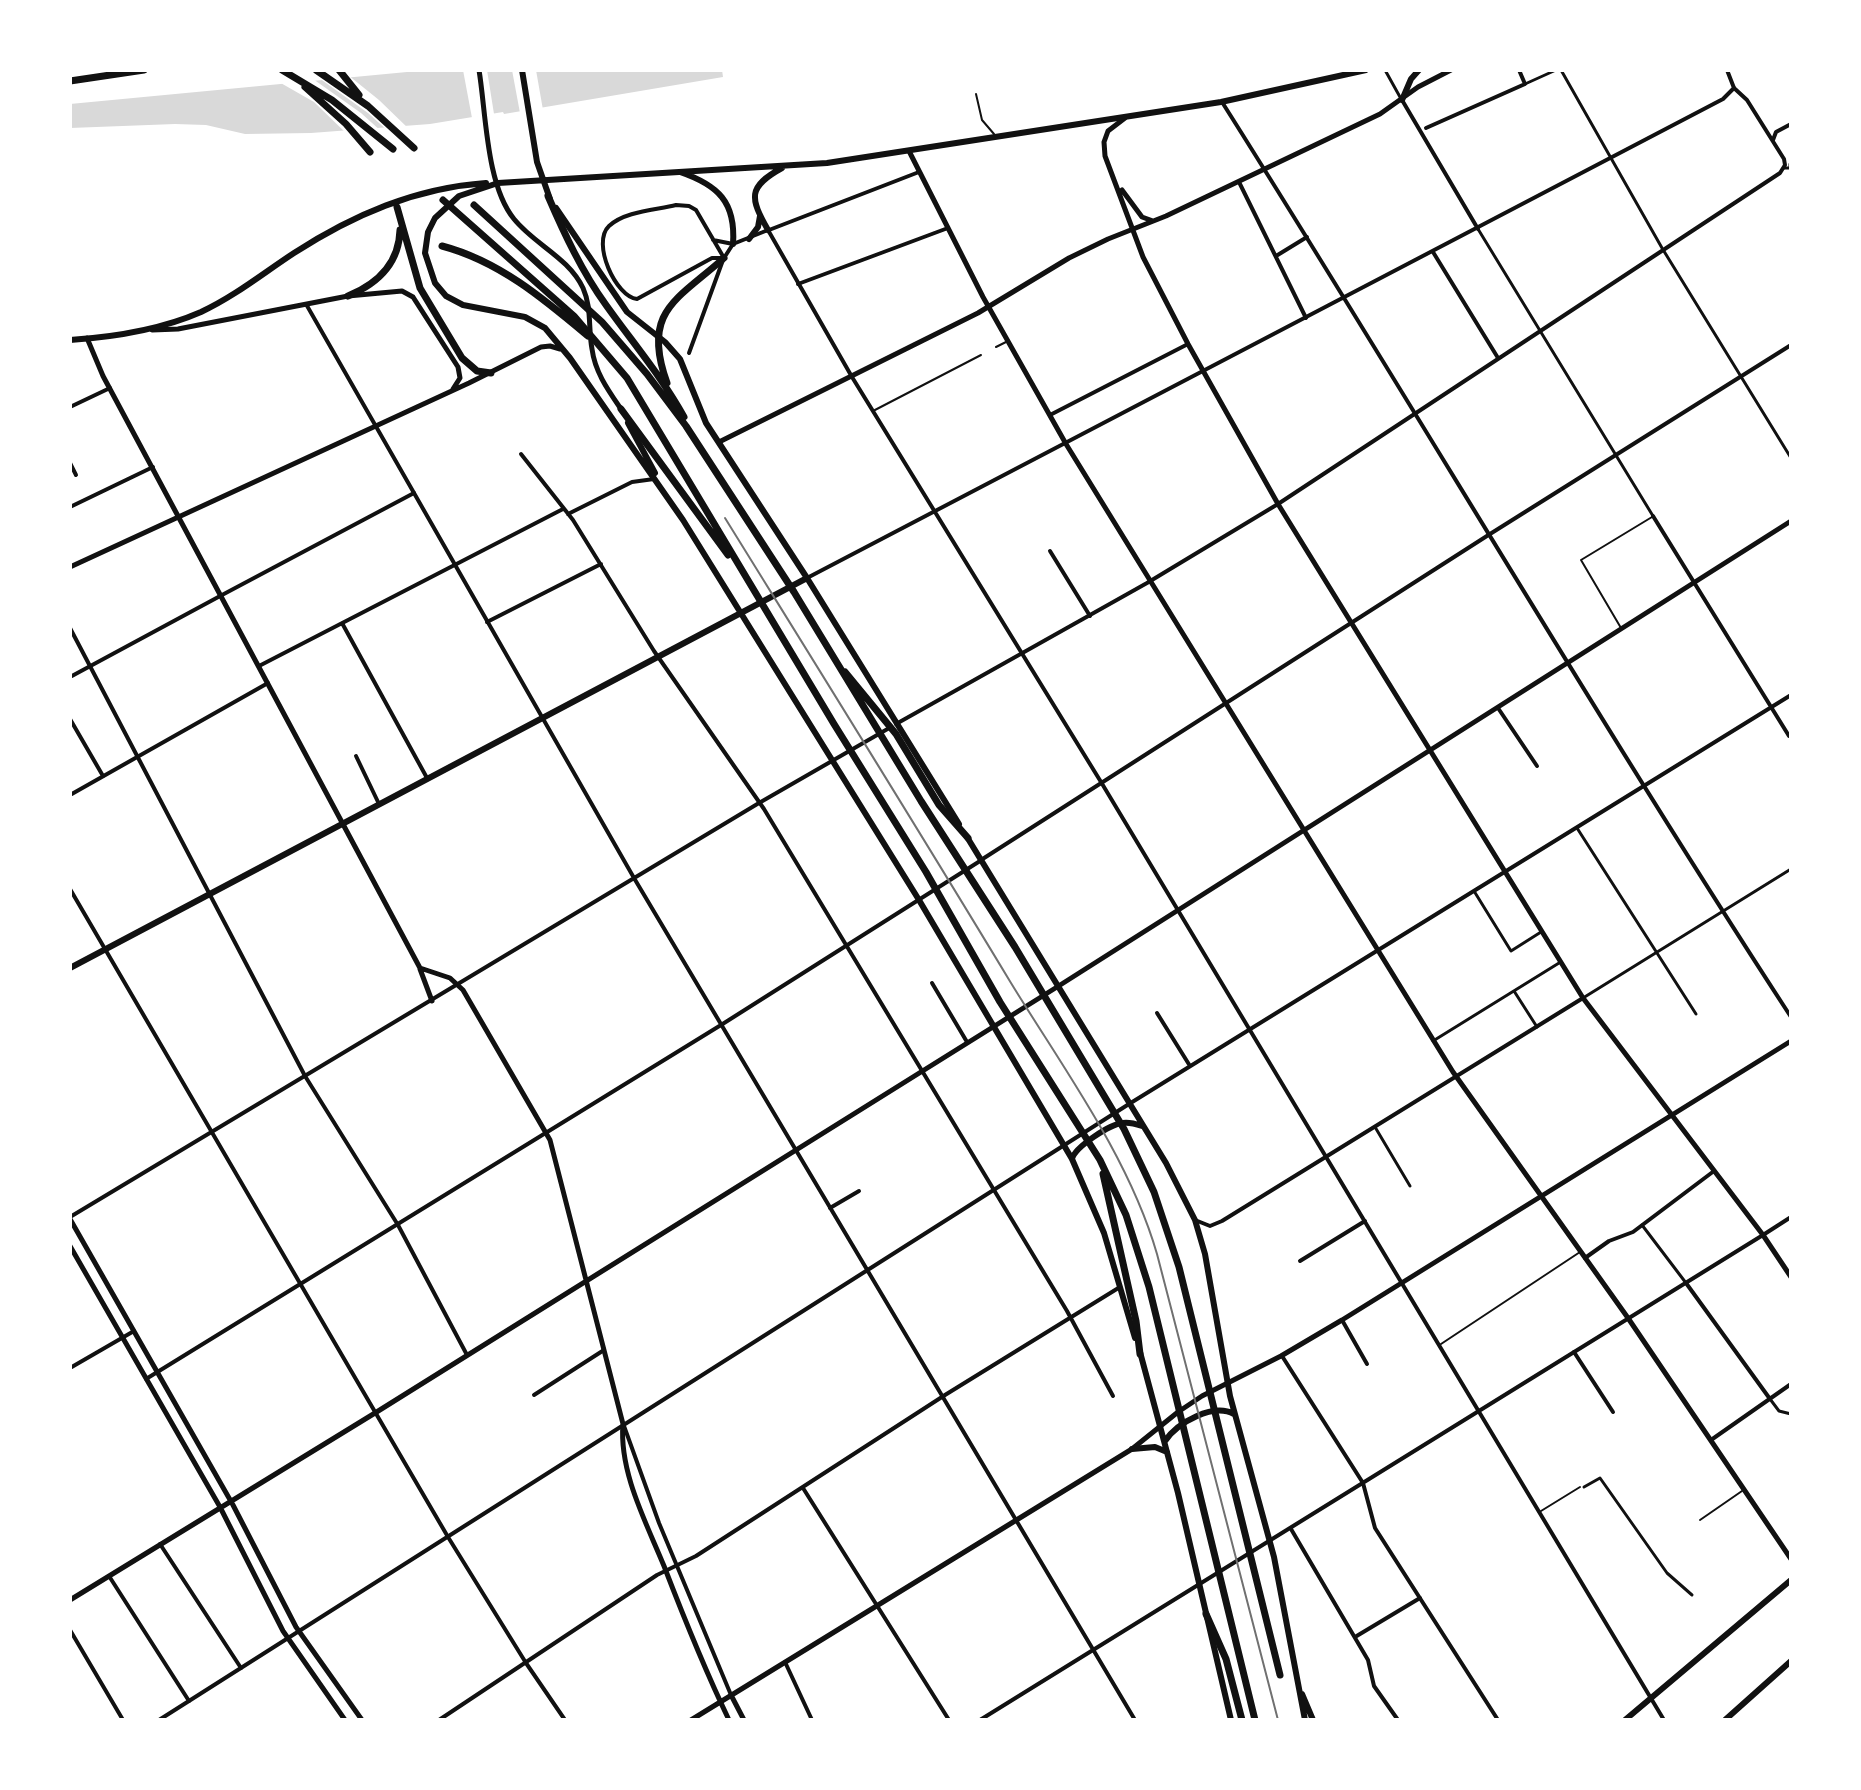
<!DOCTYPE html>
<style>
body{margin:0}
#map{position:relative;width:1861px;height:1790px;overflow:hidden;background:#fff;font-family:"Noto Sans",sans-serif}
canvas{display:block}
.frame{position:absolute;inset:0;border:72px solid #fff;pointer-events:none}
</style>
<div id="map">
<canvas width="1861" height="1790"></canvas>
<div class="frame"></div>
</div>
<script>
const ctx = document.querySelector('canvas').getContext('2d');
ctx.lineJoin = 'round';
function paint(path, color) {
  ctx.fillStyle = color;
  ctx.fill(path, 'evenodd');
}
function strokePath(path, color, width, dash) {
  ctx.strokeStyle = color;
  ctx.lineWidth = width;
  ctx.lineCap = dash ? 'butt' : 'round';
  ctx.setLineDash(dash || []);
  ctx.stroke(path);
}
const water = new Path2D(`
 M428,70H722L723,77L504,114L503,112L430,124L311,133L245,134L206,125L175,124L70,128V104Z`);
const pier = new Path2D(`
 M463,70H487L494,114L472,118Z
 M512,70H536L543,110L520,113Z
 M348,75L379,100L409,129L388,131L368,113L319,78Z
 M313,79L361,113L382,132L348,135L314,102L279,82Z`);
const service = new Path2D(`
 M976,94L982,120L994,134
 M996,347L1006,342
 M873,411L981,355
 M1621,628L1581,560L1652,517
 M1441,1344L1580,1252
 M1541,1511L1580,1487
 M1700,1520L1742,1491`);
const pedestrian = new Path2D(`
 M1385,70L1400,97
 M1561,70L1662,248L1791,458
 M1525,84L1556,70
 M1784,168H1790V164
 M1478,229L1653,516
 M1577,828L1696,1014
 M1474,891L1511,951L1541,932
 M1514,991L1537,1027
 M1583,998L1791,869
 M1433,1041L1559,963
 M1375,1127L1410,1186
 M1642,1225L1686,1283
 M1770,1399L1779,1411L1791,1414
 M1584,1487L1600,1478L1667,1573L1692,1595`);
const minor = new Path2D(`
 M1426,128L1525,84L1519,70
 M1773,140L1776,132L1791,124
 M1239,182L1306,318
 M676,205L689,206L696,210L724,258H712L637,299C616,297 591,243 609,226C625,211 656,210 676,205Z
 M769,230L919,172
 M713,240L733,244
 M1433,252L1498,358
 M1276,256L1307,237
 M798,284L948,228
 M689,353L723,260
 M70,407L110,388
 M1050,415L1188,344
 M521,454L573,520L654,651L764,809L1067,1311L1113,1396
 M70,463L76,475
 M70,507L153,467
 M568,514L632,482L654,479
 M1653,516L1789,736
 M1050,551L1090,616
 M222,595L414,493
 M487,622L601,564
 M342,623L427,778
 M70,628L305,1076L398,1225L467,1355
 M259,666L563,509
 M1498,708L1537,766
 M70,719L103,776
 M896,724L1147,583L1278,504L1780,173L1785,165L1784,159L1747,100L1734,88
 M356,756L379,804
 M981,860L1490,534L1791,345
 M70,889L448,1537L526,1663L565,1720
 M932,983L967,1042
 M1157,1013L1190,1066
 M1129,1104L1791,695
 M830,1208L859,1191
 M1195,1220L1210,1226L1222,1221L1583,998
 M1763,1235L1791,1217
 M1585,1258L1609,1241L1633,1232L1714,1171
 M1300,1261L1365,1221
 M1686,1283L1770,1399
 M1342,1320L1367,1364
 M1574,1352L1613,1412
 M70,1368L134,1331
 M534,1395L604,1350
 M1711,1440L1791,1384
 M803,1488L949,1720
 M1291,1529L1368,1660L1374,1686L1398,1720
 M160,1544L241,1668
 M109,1576L189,1701
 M1355,1637L1420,1598
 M785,1662L812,1720
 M439,1720L657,1575L696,1556L945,1395L1120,1287`);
const tertiary = new Path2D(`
 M1402,100L1478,229
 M1222,102C1414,406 1595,716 1791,1017
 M724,258L733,244L768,230L852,377L1101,782L1664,1720
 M306,304L634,878L1135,1720
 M807,578L1723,99L1734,88L1727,70
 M70,677L222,595
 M70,795L268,683
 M70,1217L759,803L891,727
 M1282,1356L1363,1483L1375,1528L1498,1720
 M146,1379L721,1025L980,861
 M624,1426L659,1523L731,1695
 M70,1630L123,1720
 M159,1720L1129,1104
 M980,1720L1763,1235`);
const secondary = new Path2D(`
 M479,70C486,112 486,185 514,219C535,245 568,257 583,288C592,308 588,328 592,349C595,372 608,390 621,409
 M1125,118L1108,131L1104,142L1105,156L1143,257L1188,344L1278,504L1583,998L1763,1235L1791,1277
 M909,151L983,297L1066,444L1453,1072L1628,1318L1791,1559
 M1122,190L1142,217L1153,221
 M152,330L178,329L348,296L402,291L413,297L458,367L460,378L453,389
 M87,338L103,376L420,968L450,978L463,990L550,1140L623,1424C619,1472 646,1522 664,1566C684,1618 705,1670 729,1720
 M719,442L978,313L1069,258L1108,239L1166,216L1380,114L1418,87L1451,70
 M70,567L469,383L541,347L550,346L560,349
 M420,969L432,1001
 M70,1219L233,1505L296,1627L362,1720
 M70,1246L220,1507L283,1631L345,1720
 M70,1600L375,1413L1057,987L1791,521
 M731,1695L744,1720
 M691,1720L1132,1449L1178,1412L1202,1396L1281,1356L1342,1320L1791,1041`);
const primary = new Path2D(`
 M522,70L537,162L550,199
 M1402,100L1411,79L1419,70
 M680,172C718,185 736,202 733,244
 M498,183L459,196L435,218L428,232L425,253L435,283L446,296L463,305L525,317L545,328L570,358L683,520L919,900L1072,1159L1104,1233L1135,1338
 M498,183L827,163L1221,102L1366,70
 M556,208L627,312L665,342L680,359L706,423L807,578L959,824
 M768,230C750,198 747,187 782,168
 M749,239L758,227L760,216
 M70,340C115,337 160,330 201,312C235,296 262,274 294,253C353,215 415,188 486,183
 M628,423L655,473
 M967,837L1166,1163L1195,1220L1205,1254L1230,1396L1274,1557L1305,1720
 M70,968L807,578
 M1072,1159C1075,1147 1110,1124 1123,1123C1129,1122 1136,1124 1142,1126
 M1140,1352L1178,1493L1231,1720
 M1165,1441C1178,1422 1213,1403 1234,1414
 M1132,1449L1155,1447L1167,1452
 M1302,1694L1313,1720
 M1625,1720L1791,1580
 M1725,1720L1791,1661`);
const motorway = new Path2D(`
 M282,70L332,100L393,149
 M316,70L368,106L414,148
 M339,70L359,95
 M70,81L144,70
 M305,87L346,124L370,152
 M548,196C564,233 582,272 606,305C633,343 662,377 684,417
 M443,200L574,316L627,378L834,724L926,872L1000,1002L1100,1160L1126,1215L1149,1287L1255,1720
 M474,205L602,322L647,374L686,426L794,592L921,801L1015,947L1124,1129L1154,1192L1179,1267L1280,1675
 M397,207L420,288L462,358L477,371L491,373
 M442,246C499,261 544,299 588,336
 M348,296C377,284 399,264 400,230
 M667,383C641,311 677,300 724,258
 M621,409L728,555
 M845,672L896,734L939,805L968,838
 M1103,1174L1136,1321L1140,1354
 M1206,1614L1226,1659L1242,1720`);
const rail = new Path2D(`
 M725,518C821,673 917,827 1011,983C1063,1068 1129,1157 1157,1254L1278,1720`);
paint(water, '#d9d9d9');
paint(pier, '#fff');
strokePath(service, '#111', 2);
strokePath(pedestrian, '#111', 3);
strokePath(minor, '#111', 4);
strokePath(tertiary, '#111', 4);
strokePath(secondary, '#111', 5);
strokePath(primary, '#111', 6);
strokePath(motorway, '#111', 7);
strokePath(rail, '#707070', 2);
</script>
